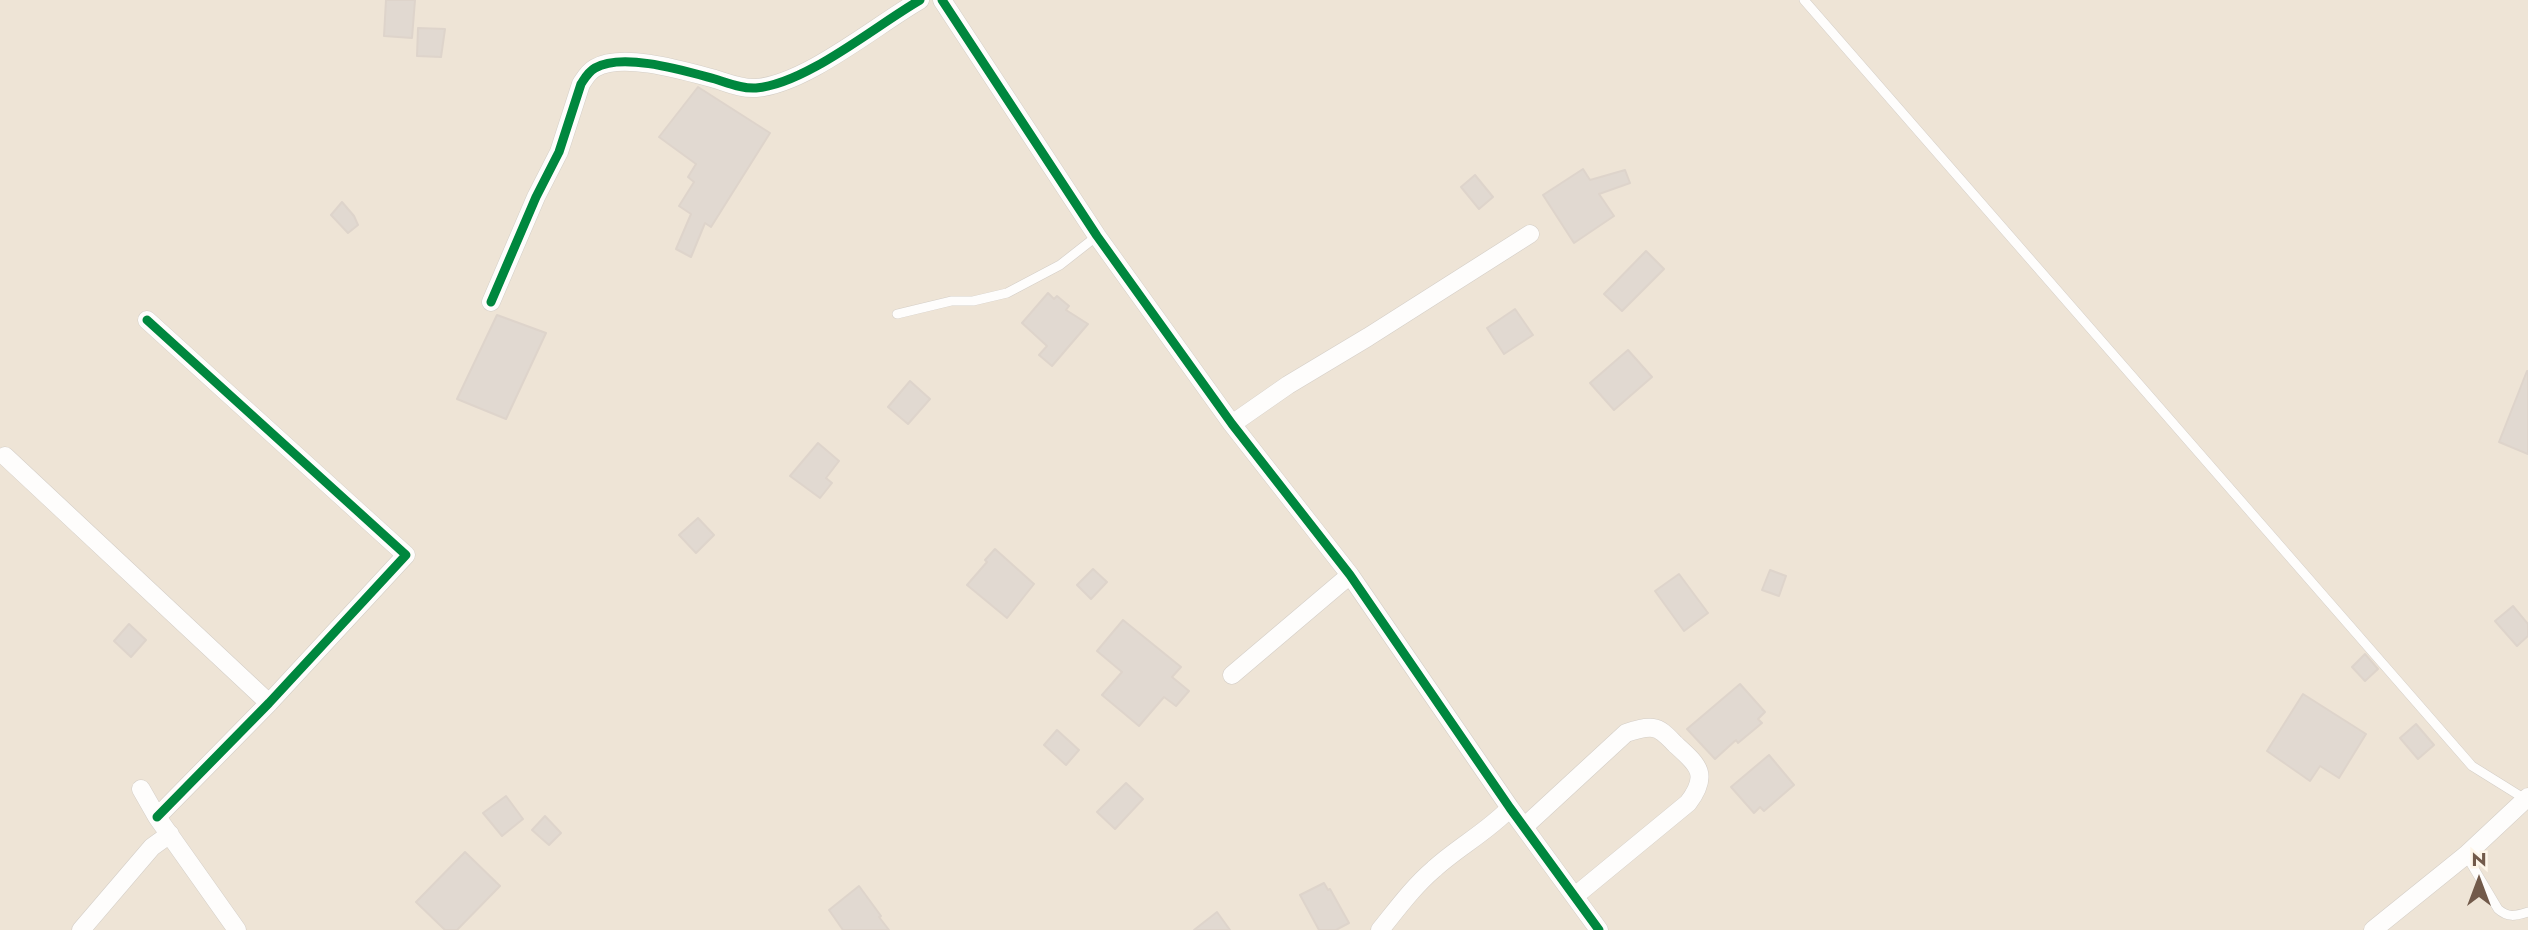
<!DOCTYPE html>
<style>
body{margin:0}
#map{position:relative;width:2528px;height:930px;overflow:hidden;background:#f5f1e9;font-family:Jost,sans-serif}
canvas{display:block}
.north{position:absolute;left:2444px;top:846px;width:70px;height:70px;-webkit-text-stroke:5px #fef6e9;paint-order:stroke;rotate:0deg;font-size:19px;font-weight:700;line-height:28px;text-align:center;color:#725a4a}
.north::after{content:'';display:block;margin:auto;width:24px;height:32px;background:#725a4a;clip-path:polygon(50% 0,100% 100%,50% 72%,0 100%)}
</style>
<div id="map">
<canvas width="2528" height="930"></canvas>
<div class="north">N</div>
</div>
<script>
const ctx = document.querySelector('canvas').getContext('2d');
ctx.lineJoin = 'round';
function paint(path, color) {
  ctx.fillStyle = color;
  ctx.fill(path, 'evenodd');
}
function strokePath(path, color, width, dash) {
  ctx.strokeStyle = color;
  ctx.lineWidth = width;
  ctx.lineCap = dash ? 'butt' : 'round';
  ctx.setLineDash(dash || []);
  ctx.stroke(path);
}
const residential = new Path2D(`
 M0,0H2528V930H0Z`);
const building = new Path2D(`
 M386,0H415L412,38L384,36Z
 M418,28L445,29L441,57L417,56Z
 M698,87L770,133L711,227L705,223L691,257L676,249L691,214L679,206L694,182L688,177L696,164L659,137Z
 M1583,169L1590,180L1625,170L1630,183L1599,194L1614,216L1574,243L1543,195Z
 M1475,175L1493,197L1479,209L1461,187Z
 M342,202L354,216L358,225L348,233L331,215Z
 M1646,251L1664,269L1622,311L1604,294Z
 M1048,293L1054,299L1057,296L1069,306L1066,310L1088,324L1052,366L1039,355L1047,346L1022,323Z
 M1515,309L1533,335L1504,354L1487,328Z
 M497,315L546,333L506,419L457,399Z
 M1628,350L1652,377L1614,410L1590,383Z
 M2527,371H2528V454L2499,442Z
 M910,381L930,399L908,424L888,407Z
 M818,443L839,461L826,478L832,483L820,498L790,476Z
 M698,518L714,535L696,553L679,535Z
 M995,549L1034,584L1007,618L967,585L987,562L985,560Z
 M1093,569L1107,582L1091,599L1077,585Z
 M1770,570L1786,576L1779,596L1762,590Z
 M1679,574L1708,613L1684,631L1655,591Z
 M2513,606L2528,624V636L2517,646L2495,621Z
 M1123,620L1181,667L1172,677L1189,691L1176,706L1164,697L1139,726L1102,695L1122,672L1097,651Z
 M129,624L146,640L131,657L114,641Z
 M2365,654L2378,669L2365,681L2352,667Z
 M1740,684L1765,712L1758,719L1762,723L1738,743L1736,740L1715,759L1687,729Z
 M2303,694L2366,734L2339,778L2320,766L2310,781L2267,751Z
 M2416,724L2434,745L2418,759L2400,738Z
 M1057,730L1079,750L1066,765L1044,745Z
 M1769,755L1794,785L1764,811L1760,807L1754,813L1731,787Z
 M1126,783L1143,799L1115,829L1097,812Z
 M506,796L523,819L502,836L483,813Z
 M545,816L561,833L549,845L532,830Z
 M465,852L500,886L457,930H445L416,902Z
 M1324,883L1328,890L1330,889L1349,923L1336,930H1319L1300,895Z
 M859,886L881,916L879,917L889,930H843L829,910Z
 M1217,912L1230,930H1194Z`);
const service = new Path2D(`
 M1804,0L2472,766L2525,799
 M897,314L951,301H973L1007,293L1060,265L1097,236
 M2466,855L2498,909C2508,918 2515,916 2528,912`);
const minor = new Path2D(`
 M942,0L1097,236L1232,424L1350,575L1510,808L1599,930
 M491,302L536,197L559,152L581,84C585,78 588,72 595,68C623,52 685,71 715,79C728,83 742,89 756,88C806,84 875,26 920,0
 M147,320L406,555L269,703L157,817
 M1232,424L1288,385L1368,337L1530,234
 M5,456L269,703
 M1232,675L1350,575
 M141,789L157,817L237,930
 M1524,827L1626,733C1635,730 1644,727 1653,728C1662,729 1669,738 1675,744C1698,765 1710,774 1688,803L1575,896
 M81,930L152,847L170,834
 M1380,930C1397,909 1413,887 1434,869C1458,847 1487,832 1510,808
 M2373,930L2466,855L2528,797`);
const cycleway = new Path2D(`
 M942,0L1097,236L1232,424L1350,575L1510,808L1599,930
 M491,302L536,197L559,152L581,84C585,78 588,72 595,68C623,52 685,71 715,79C728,83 742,89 756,88C806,84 875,26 920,0
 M147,320L406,555L269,703L157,817`);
paint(residential, '#eee4d6');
paint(building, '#e1d9d1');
strokePath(building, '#ded4cb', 2);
strokePath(service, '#d4cec7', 10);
strokePath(minor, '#d4cec7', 19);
strokePath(service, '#fefdfc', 9);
strokePath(minor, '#fefdfc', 18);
strokePath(cycleway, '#00873e', 9);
</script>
